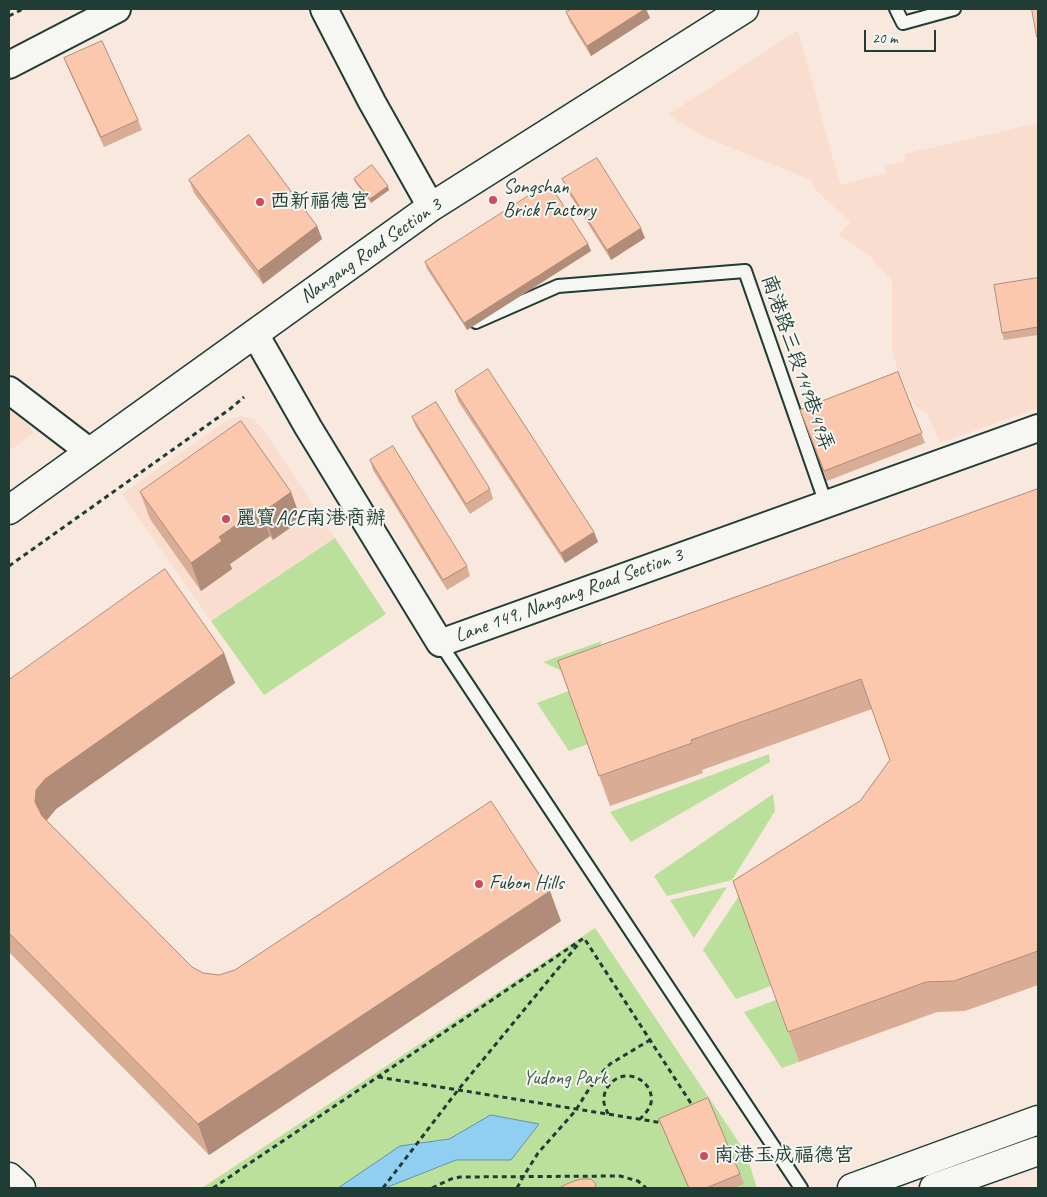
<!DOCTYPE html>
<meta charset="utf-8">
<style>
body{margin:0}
#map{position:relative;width:1047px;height:1197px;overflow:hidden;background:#f8e8dd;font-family:Caveat,sans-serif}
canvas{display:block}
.frame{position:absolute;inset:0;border:10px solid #1f3d34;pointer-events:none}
.scale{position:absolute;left:864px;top:30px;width:72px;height:22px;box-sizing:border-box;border:2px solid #1f3d34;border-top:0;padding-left:6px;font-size:15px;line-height:18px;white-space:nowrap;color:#1f3d34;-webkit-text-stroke:4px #f6f6f2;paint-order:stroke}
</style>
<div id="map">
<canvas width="1047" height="1197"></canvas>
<div class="frame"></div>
<div class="scale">20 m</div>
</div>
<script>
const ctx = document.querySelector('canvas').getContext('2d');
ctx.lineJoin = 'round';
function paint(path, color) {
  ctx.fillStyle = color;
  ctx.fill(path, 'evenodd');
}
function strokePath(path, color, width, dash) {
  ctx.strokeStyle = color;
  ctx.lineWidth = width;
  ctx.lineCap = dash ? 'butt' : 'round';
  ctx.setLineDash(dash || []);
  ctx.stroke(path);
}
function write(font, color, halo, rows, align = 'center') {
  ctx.font = font + ' Caveat,"LXGW WenKai TC",sans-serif';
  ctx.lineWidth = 4;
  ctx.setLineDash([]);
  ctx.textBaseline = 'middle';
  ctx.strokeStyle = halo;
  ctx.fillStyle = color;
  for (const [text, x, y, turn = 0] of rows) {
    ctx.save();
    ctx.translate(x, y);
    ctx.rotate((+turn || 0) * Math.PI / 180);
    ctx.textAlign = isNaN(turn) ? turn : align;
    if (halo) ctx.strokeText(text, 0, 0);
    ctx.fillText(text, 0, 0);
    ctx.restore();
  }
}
const built = new Path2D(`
 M798,30L840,185L886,173L885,166L906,161L904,154L1038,123V408L940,443L927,413L915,406L898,372L892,350V281L869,255L839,235L850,222L818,192L811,180L707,138L676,120L669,114Z
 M9,407L24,419L34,433L9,451Z
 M241,416L254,419L264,431L335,538L211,621L122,494L228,420Z`);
const green = new Path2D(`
 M335,538L386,614L264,695L211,621Z
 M602,641L590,665L568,674L543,662Z
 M569,691L588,744L569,751L537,703Z
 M769,754L770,762L631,842L610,812Z
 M773,794L775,811L732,880L667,896L654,876Z
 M749,881L744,911L771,986L736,999L703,950Z
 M727,887L694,938L670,900Z
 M595,928L746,1153L757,1188H202Z
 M776,1000L799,1062L782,1068L744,1012Z`);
const water = new Path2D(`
 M491,1115L539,1124L511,1160H456L385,1188H338L400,1146L449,1139Z`);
const path = new Path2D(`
 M9,16L23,9
 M9,566L230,409L244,397
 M378,1077L663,1123
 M598,1077L608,1086
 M608,1114C607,1111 605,1107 604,1103C603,1095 606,1087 612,1082C628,1067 655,1082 651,1103C649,1110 644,1115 640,1119
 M213,1188L584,938L694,1108
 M383,1188L458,1090L580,942
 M432,1188L451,1179L460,1177L620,1176L638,1181L646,1188
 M517,1188L523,1177L538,1153L576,1110L587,1092L598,1077L610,1064L650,1040`);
const service = new Path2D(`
 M896,9L903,23L954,9
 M476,322L558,286L745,271L826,504
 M440,643L801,1188`);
const minor = new Path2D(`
 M324,9L372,102L431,207
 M9,65L117,9
 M255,334L308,427L440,643L1038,428
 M9,390L90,452`);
const tertiary = new Path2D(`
 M852,1188L1038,1120
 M934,1188L1038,1151`);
const secondary = new Path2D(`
 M9,510L431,207L744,9
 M9,1177L21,1188`);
const wall = new Path2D(`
 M572,9H646L650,18L591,56L570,22L566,12Z
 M64,58L138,120L142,130L104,147L68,68Z
 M354,179L389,190L371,203L355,182Z
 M562,179L645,238L611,260L566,189Z
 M189,180L317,226L322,239L263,284L194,193Z
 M588,244L591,251L467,330L427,269L425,262Z
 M1038,278V335L1004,340L1002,333Z
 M898,372L925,443L827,481L800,410Z
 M455,391L594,532L598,542L565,563L458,401Z
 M412,417L490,489L493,499L470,514L416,427Z
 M370,460L467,566L470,576L447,590L373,470Z
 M1038,489V985L965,1011L937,1012L799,1062L733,881L860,801L890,760L872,709L702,770L703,773L610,806L558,661Z
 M140,492H291L301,520L273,540L270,536L230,564L232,569L201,591L150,519Z
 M224,653L235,683L56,809L47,820V821L192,967L203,973L219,975L561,921L209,1155L9,952V680Z
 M659,1119L740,1174L744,1184L734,1188H688Z`);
const shadedWall = new Path2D(`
 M645,9H646L650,18L591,56L587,46Z
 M388,186L389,190L371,203L370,199Z
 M317,226L322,239L263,284L258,271Z
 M641,228L645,238L611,260L607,250Z
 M588,244L591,251L467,330L464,323Z
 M291,492L301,520L273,540L263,512Z
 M260,508L270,536L230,564L232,569L201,591L191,563L219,537Z
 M594,532L598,542L565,563L561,553Z
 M224,653L235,683L56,809L47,820L46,833L35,802L36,790L45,779Z
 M550,891L561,921L209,1155L198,1124Z`);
const building = new Path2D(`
 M572,9H645L587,46L566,12Z
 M1032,9H1038V37H1037Z
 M102,41L138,120L101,137L64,58Z
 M249,135L317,226L258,271L189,180Z
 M597,158L641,228L607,250L562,179Z
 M372,165L388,186L370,199L354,179Z
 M549,183L588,244L464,323L425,262Z
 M1038,278V327L1002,333L994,285Z
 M488,369L594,532L561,553L455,391Z
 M898,372L922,433L824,471L800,410Z
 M436,402L490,489L466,504L412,417Z
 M241,421L291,492L263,512L260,508L219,537L222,541L191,563L140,492Z
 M393,446L467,566L443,580L370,460Z
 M1038,489V951L954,981L926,982L788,1032L733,881L860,801L890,760L861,679L691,740L692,743L599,776L558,661Z
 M165,569L224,653L45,779L36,790L35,802L42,816L192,967L203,973L219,975L235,970L491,801L550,891L198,1124L9,933V680Z
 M708,1098L740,1174L706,1188H689L659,1119Z
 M581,1179H591L596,1184L595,1188H559L569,1183Z`);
const markers = [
 [493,200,5,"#d1495b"],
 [260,202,5,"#d1495b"],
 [226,519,5,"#d1495b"],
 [479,884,5,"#d1495b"],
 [704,1156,5,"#d1495b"]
];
const poiNames = [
 ["Songshan",503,188],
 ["Brick Factory",503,211],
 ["西新福德宮",270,202],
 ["麗寶ACE南港商辦",236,519],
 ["Fubon Hills",489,884],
 ["南港玉成福德宮",714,1156]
];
const streetNames = [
 ["Nangang Road Section 3",371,251,-35],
 ["南港路三段149巷49弄",797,363,71],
 ["Lane 149, Nangang Road Section 3",569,596,-20]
];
const parkNames = [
 ["Yudong Park",565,1079]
];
paint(built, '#f9decf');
paint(green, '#bbe09b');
paint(water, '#91cff2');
strokePath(water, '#6395a6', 1);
strokePath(service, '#1f3d34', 16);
strokePath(minor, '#1f3d34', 30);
strokePath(tertiary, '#1f3d34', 31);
strokePath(secondary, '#1f3d34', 31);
strokePath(path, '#1f3d34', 3, [5, 4]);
strokePath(service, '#f6f6f2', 12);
strokePath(minor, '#f6f6f2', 26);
strokePath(tertiary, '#f6f6f2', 28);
strokePath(secondary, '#f6f6f2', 28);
paint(wall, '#d9ac95');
paint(shadedWall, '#b08c79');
paint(building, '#fcc8ad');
strokePath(building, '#b08c79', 1);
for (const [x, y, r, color] of markers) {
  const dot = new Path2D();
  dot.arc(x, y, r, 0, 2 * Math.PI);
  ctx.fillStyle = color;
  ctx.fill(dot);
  strokePath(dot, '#f6f6f2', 2);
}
write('20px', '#1f3d34', '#f6f6f2', poiNames, 'left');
write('20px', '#1f3d34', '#f6f6f2', streetNames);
write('20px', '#3e5e49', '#f6f6f2', parkNames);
</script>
